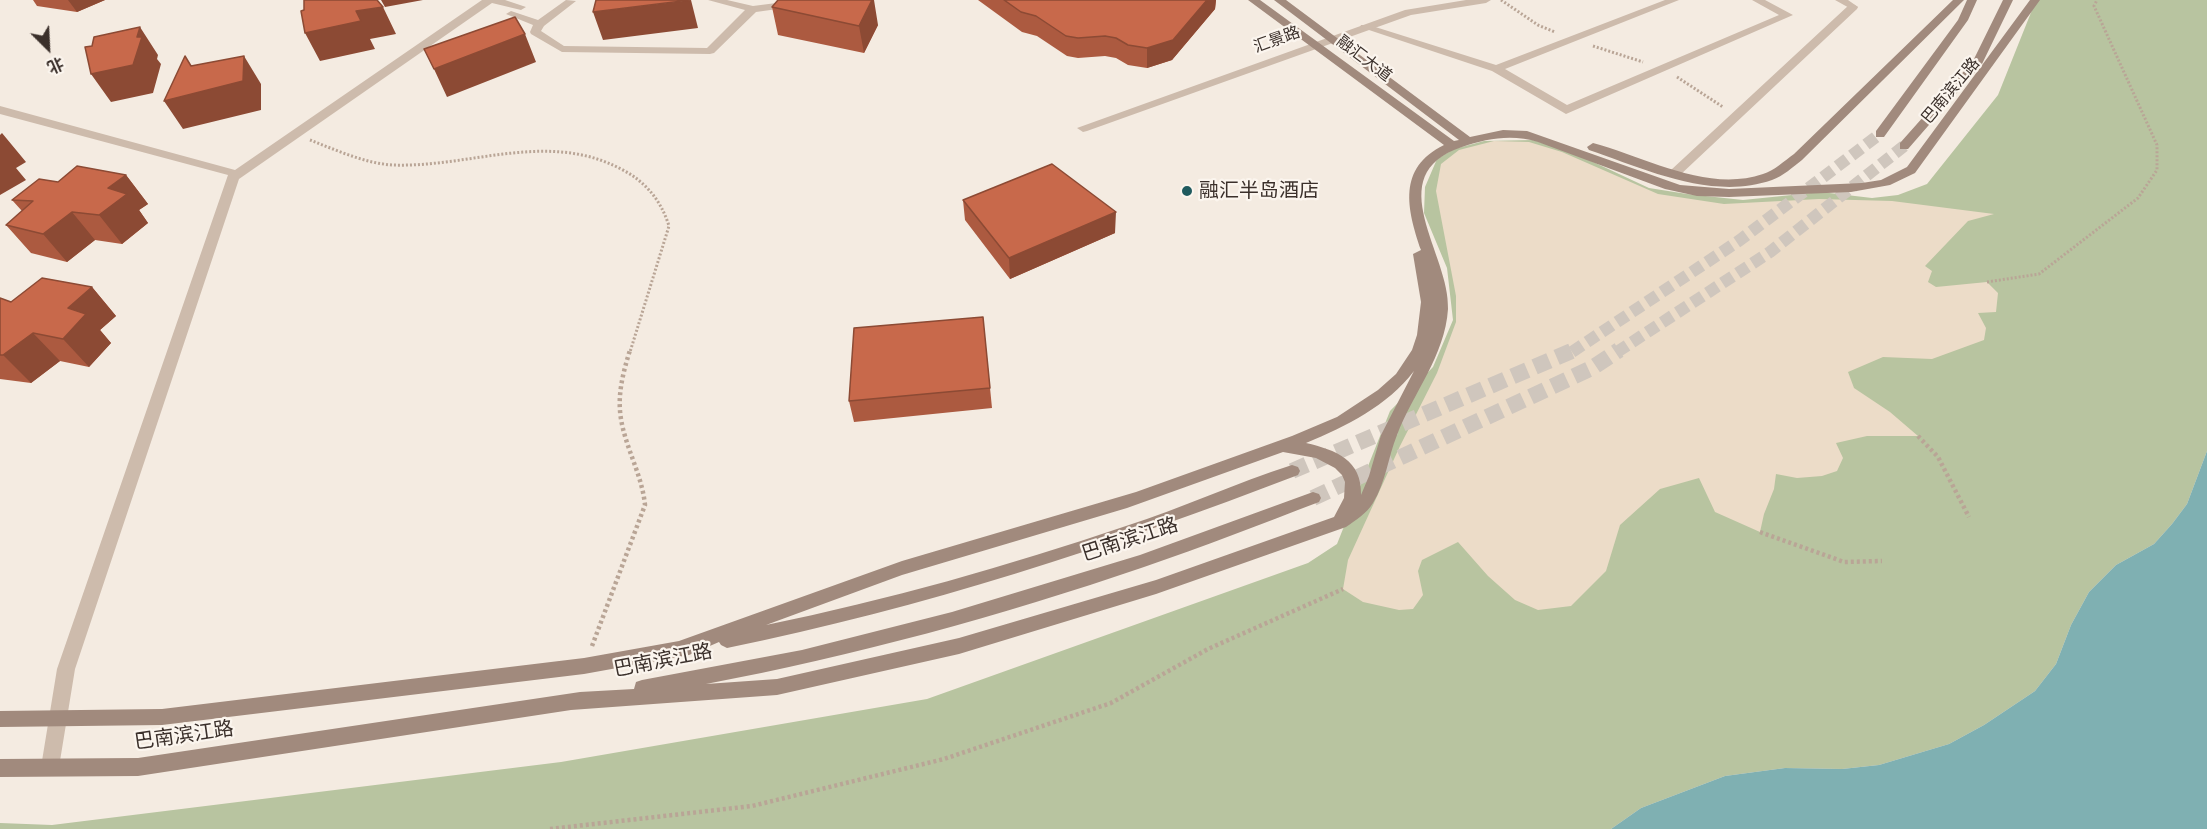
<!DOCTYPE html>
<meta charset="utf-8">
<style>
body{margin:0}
#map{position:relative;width:2207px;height:829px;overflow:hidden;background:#f4ebe1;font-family:"Fira Sans Condensed","Noto Sans SC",sans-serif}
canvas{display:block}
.north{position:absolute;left:18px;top:18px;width:60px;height:60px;-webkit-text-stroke:4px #fbf5ee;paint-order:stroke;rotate:156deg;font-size:16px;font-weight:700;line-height:24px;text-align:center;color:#3b302b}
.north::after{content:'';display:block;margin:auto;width:21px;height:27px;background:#3b302b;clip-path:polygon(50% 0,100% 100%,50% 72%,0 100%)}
</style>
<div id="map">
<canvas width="2207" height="829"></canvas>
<div class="north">北</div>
</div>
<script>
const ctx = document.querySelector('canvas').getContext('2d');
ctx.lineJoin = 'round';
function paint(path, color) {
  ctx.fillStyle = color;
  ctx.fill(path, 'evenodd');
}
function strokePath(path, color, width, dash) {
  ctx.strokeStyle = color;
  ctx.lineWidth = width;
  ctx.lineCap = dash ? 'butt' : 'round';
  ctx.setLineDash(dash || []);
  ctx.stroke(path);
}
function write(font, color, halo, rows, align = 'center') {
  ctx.font = font + ' "Fira Sans Condensed","Noto Sans SC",sans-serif';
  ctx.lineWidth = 4.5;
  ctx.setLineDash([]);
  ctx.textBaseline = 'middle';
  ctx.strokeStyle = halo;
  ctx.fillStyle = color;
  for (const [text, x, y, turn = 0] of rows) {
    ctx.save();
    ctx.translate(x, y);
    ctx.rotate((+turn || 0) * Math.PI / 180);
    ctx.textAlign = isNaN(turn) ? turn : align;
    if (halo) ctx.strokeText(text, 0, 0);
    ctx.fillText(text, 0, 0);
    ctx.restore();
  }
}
const green = new Path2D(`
 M2036,0H2207V451L2187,504L2172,524L2154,544L2116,565L2089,592L2071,625L2056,664L2035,691L1984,725L1949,744L1879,765L1842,769L1785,768L1725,776L1641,808L1611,829H0V823L52,825L561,762L927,699L1308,563L1337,544L1390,411L1433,367L1453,320L1447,268L1424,213L1425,187L1437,159L1454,149L1484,141L1533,140L1574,153L1649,188L1687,194L1743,200L1821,192L1872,198L1898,195L1927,184L1998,95Z`);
const plaza = new Path2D(`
 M1494,141L1529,142L1562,152L1658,194L1724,204L1819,199L1892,201L1994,214L1968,221L1925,266L1932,271L1928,282L1936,287L1987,282L1998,293L1996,312L1978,313L1986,328L1984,340L1932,359L1883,357L1848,372L1854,388L1890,412L1918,436H1867L1836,443L1843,458L1837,471L1822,476L1797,478L1776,474L1774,489L1764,514L1760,532L1715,512L1699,478L1660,489L1620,525L1606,571L1571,606L1538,610L1515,600L1488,576L1458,542L1422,560L1418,571L1423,595L1413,609L1399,610L1363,602L1343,589L1348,560L1400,446L1437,373L1456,322V296L1436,191L1441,164L1459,150Z`);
const water = new Path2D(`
 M2207,451V829H1611L1641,808L1725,776L1785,768L1842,769L1879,765L1949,744L1984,725L2035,691L2056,664L2071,625L2089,592L2116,565L2154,544L2172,524L2187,504Z`);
const secondaryTunnelFar1 = new Path2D(`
 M1572,352L1740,240L1880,134
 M1617,352L1770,252L1904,146`);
const secondaryTunnel = new Path2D(`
 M1292,471L1574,350
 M1313,498L1592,368L1619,350`);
const pathFar1 = new Path2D(`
 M1501,0L1538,25L1555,32
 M1593,46L1643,62
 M1677,77L1723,107
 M310,140C336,150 364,163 392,165C470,168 547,130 621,169C645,181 661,200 669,226L630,352
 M1987,282L2039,274L2138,198L2157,170V145L2094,6L2097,0`);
const path = new Path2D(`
 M1918,436L1938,457L1969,517
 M1760,532L1844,562L1882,561
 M592,646L645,505C642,475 626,449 621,419C617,395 623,373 630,350
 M550,829L752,806L944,759L1111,703L1208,649L1343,589`);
const pedestrian = new Path2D(`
 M1665,0H1679L1505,69L1567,105L1779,15L1752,0H1765L1793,15L1566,114L1492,71L1360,27L1361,25H1369L1496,65Z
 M1835,0H1848L1858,7L1853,10Z`);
const minor = new Path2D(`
 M482,0H505L526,7L521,10L492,3L239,179L75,669L59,767L57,773L50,776L43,773L41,767L57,669L228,175L0,114V106L235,170Z
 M566,0L576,1L544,26L541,31L564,46L707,48L745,10L708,0H727L753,6L792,1L797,4L792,7L756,12L714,53L710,54L562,52L531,34L530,32L533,25L506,14L511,11L538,20Z
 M1853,4L1858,7L1857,9L1679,176H1671L1669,173L1671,170L1849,5Z`);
const tertiary = new Path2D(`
 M1466,0H1491L1486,3L1411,15L1087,131L1083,132L1077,128L1405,10Z`);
const secondary = new Path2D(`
 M1248,0H1260L1454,141L1459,140L1274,0H1286L1470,137L1503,130L1527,131L1680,185L1729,189L1862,183L1881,180L1907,167L2030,0H2040L1915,173L1890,185L1851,192L1729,197L1697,196L1665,189L1538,142C1513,134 1487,138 1462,147C1378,175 1451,255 1448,309C1445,356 1413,393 1397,435C1388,457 1386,482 1373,503C1366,514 1356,520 1346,527L1156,594L959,654L777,695L571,710L138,776L0,777V759L138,758L580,692L634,689L636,682L642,680L802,650L952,612L1140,555L1313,492L1319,494L1321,498L1319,502C1261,524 1203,547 1144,567C1001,616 854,656 706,684L777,679L959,638L1156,580L1334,517L1344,498L1345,482L1342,475L1335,468L1316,458L1283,452L1127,508L902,575L766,625C888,600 1008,566 1126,526C1182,508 1236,483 1292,465L1298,467L1300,471L1298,475C1111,547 923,608 727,648L721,645L719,642L689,655L584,674L162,725L0,727V711L162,709L584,658L679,641L902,561L1136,492L1292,436L1337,417L1378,390L1396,374L1412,350L1417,335L1421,302L1413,254L1421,250C1407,209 1397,168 1444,145ZM1414,371L1381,435L1369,476L1361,495C1362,460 1336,450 1306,443C1347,426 1387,406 1414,371Z
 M1953,0H1964L1802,160C1793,167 1783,176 1772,180C1712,201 1645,169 1589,150L1587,147L1593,143C1646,157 1707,193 1763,174C1774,171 1784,161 1794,154Z
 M1967,0H1977L1968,20L1884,137H1876V131L1958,20Z
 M2003,0H2013L1982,64L1908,149H1900V143L1973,61Z`);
const wall = new Path2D(`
 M33,0H105L77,12L37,6Z
 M978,0H1216L1215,9L1172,60L1147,68L1128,65L1116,58L1105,56L1078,58L1067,56L1037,36L1022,32Z
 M772,7L878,25L864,53L778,35Z
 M126,175L148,204L139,210L148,223L122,244L95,240L67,262L31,253L6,225L22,211L12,200L58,182Z
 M963,200L1115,233L1010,279L965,220Z
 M92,287L116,316L100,330L111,343L89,367L60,361L31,383L0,379V298L11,302Z
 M983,317L992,408L854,422L849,401Z`);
const shadedWall = new Path2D(`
 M68,0H105L77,12Z
 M381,0H423L385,7Z
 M691,0L698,28L603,40L593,12Z
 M872,0H874L878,25L864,53L859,26Z
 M1207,0H1216L1215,9L1172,60L1147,68V48Z
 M383,7L396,34L370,39L375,49L320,61L305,33L356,11Z
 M140,27L158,55L157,59L161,64L153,93L111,102L91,74L137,37Z
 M525,34L536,62L447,97L434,69Z
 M185,56L203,84L244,56L261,84V110L183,129L164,101L191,66Z
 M2,133L26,162L16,168L26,180L0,195V135Z
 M126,175L148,204L139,210L148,223L122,244L99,215L108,188Z
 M72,212L95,240L67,262L43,234Z
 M1116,212L1115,233L1010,279L1009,258Z
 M92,287L116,316L100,330L111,343L89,367L63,339L68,308Z
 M33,333L60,361L31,383L3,355Z`);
const building = new Path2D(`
 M304,0H377L383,7L356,11L361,21L305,33L301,11L304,10Z
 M596,0H690L593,12Z
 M778,0H872L859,26L772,7Z
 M1004,0H1207L1173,40L1147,48L1128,45L1116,38L1105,36L1078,38L1066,36L1036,16L1021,12Z
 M515,17L525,34L434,69L424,49Z
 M140,27L137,37H142L133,65L91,74L85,47L92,46L94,37Z
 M185,56L191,66L244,56L243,81L164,101Z
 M1052,164L1116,212L1009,258L963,200Z
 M77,166L126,175L108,188L127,194L99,215L72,212L43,234L6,225L33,201L12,200L39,179L58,182Z
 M42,278L92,287L68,308L86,314L63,339L33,333L3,355H0V298L11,302Z
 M983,317L990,388L849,401L854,328Z`);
const markers = [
 [1187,191,6,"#1f5a5e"]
];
const farStreetnames = [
 ["汇景路",1277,40,-20],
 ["融汇大道",1364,59,37],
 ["巴南滨江路",1951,91,-50]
];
const poiNames = [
 ["融汇半岛酒店",1199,191]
];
const streetNames = [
 ["巴南滨江路",1130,540,-18],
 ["巴南滨江路",663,661,-11],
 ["巴南滨江路",184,736,-8]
];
paint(green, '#b8c4a0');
paint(plaza, '#ecdcc8');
paint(water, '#7fb0b2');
strokePath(secondaryTunnelFar1, '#cfc6bd', 12, [12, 6]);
strokePath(secondaryTunnel, '#cfc6bd', 16, [16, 8]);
strokePath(pathFar1, '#b9a596', 3, [2, 2]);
strokePath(path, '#b9a596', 4.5, [3, 3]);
paint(pedestrian, '#cdbbac');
paint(minor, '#cdbbac');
paint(tertiary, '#cdbbac');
paint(secondary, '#a18a7d');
paint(wall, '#ac5a40');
paint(shadedWall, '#8c4a34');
paint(building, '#c8694b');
strokePath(building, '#8c4a34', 1.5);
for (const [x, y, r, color] of markers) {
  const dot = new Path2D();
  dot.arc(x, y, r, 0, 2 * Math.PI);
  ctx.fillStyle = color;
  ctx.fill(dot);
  strokePath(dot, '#fbf5ee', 2);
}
write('16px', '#3b302b', '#fbf5ee', farStreetnames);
write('20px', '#3b302b', '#fbf5ee', poiNames, 'left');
write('20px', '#3b302b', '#fbf5ee', streetNames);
</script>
